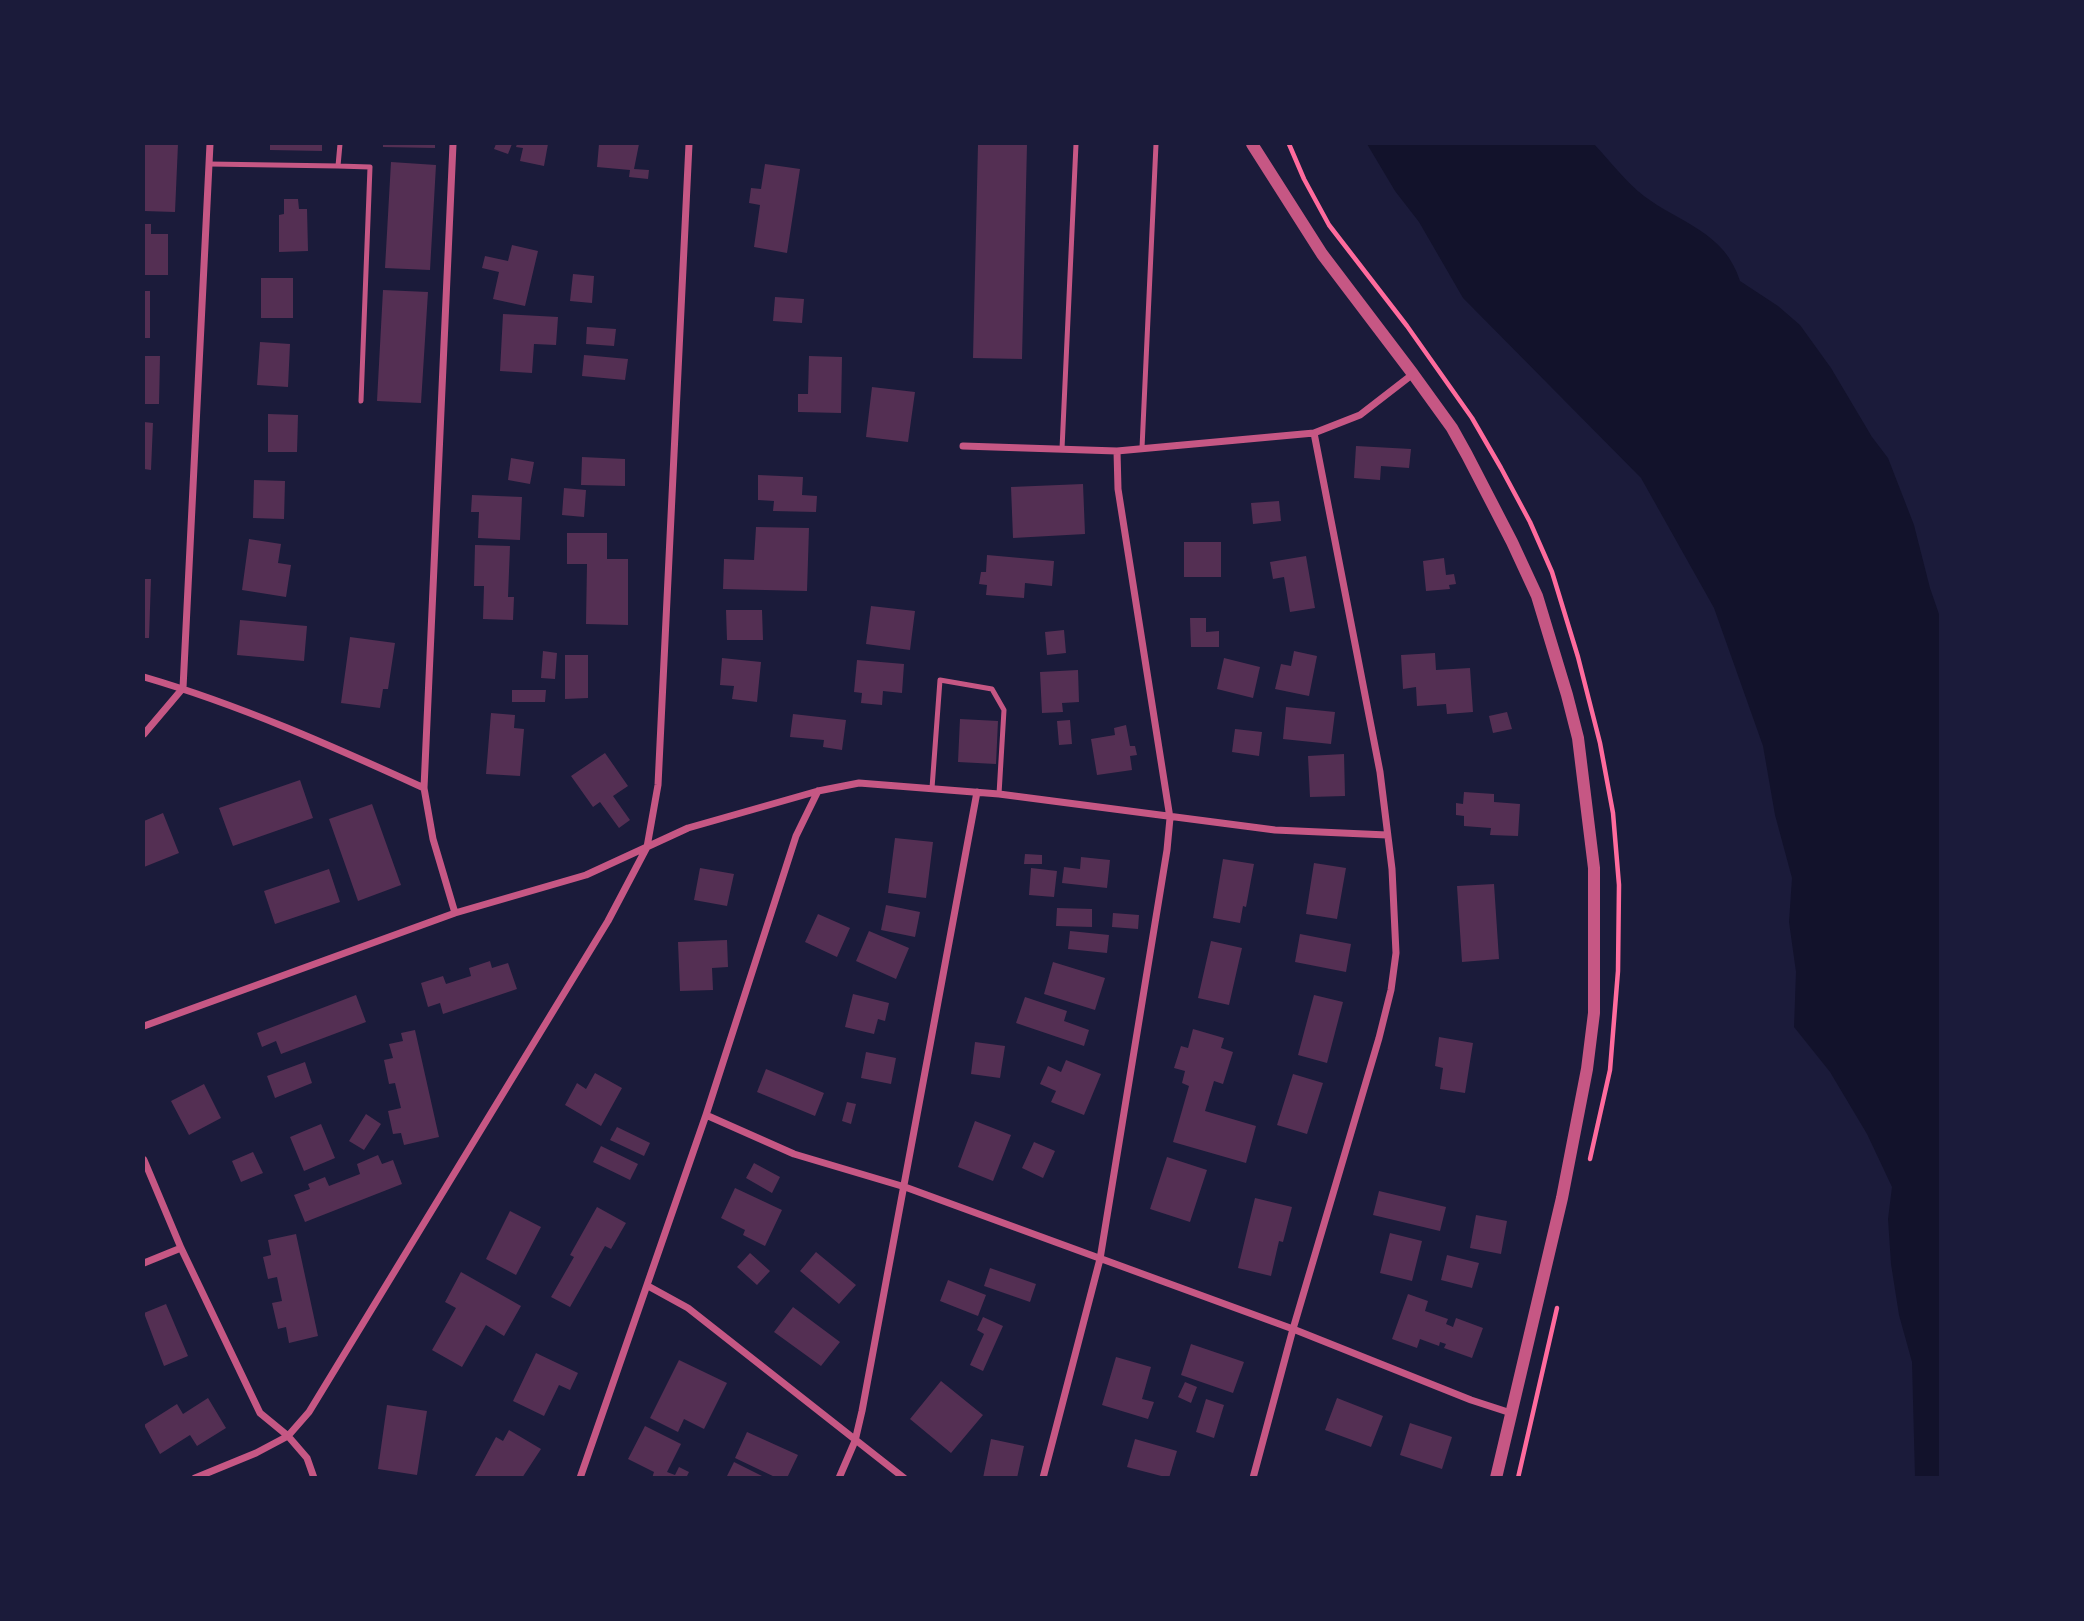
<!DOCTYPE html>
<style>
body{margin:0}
#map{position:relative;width:2084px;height:1621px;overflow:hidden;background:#1b1b3a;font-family:Overpass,sans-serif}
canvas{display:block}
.frame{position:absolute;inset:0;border:145px solid #1b1b3a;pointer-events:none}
</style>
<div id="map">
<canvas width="2084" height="1621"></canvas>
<div class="frame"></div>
</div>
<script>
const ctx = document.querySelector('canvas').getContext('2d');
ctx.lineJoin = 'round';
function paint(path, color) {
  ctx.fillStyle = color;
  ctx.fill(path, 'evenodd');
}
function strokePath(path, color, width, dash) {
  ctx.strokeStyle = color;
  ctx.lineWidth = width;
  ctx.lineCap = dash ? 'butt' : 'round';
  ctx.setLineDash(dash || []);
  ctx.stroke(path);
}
const water = new Path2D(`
 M1367,144H1594C1610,161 1625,181 1644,196C1680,223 1725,232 1740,281L1778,306L1800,325L1831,368L1872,437L1888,458L1914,525L1930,588L1940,617V1477H1915L1912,1362L1899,1315L1891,1264L1888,1219L1892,1187L1867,1134L1830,1072L1794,1027L1796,972L1789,922L1792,878L1775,815L1763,746L1714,608L1641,478L1463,298L1419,222L1395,191Z`);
const building = new Path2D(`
 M144,144H178L175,212L144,211Z
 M270,144H322V151L270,150Z
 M383,144H435V148L383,147Z
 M496,144H512L508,154L494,149Z
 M517,144H548L544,166L520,161L523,148L516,147Z
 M599,144H639L634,169L649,170L648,179L629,177L630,170L597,167Z
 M978,144H1027L1022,359L973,358Z
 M391,162L436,165L430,270L385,268Z
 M765,164L800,169L787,253L754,247L760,205L749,203L751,188L761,189Z
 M284,199H298L299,209H307L308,251L279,252V215L284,214Z
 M144,224H151V234H168V275H144Z
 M512,245L538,251L525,306L493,299L499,272L482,268L485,256L508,261Z
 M573,274L594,276L592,303L570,301Z
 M261,278H293V318H261Z
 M383,290L428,292L421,403L377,401Z
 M144,291H150V338H144Z
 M775,297L804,299L802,323L773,321Z
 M503,314L558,317L556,345L534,344L532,373L500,371Z
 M587,327L616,329L614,346L586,344Z
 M260,342L290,344L288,387L257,385Z
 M584,355L628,359L625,380L582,376Z
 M144,356H160L159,404H144Z
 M809,356L842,357L841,413L798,412V394H808Z
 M872,387L915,392L908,442L866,437Z
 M268,414L298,415L297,452H268Z
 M144,422L153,423L151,470L144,469Z
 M1356,446L1411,449L1409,468L1381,466L1380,480L1354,478Z
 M582,457L625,459V486L581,485Z
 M511,458L534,462L530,484L508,480Z
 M758,475L803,477L802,495L817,496L816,512L773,511L774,501L758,500Z
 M254,480L285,481L284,519L253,518Z
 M1083,484L1085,534L1013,538L1011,487Z
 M564,488L586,490L584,517L562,515Z
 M472,495L522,497L520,540L478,538L479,512H471Z
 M1279,501L1281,521L1253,524L1251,503Z
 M756,527L809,528L807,591L723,589L724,559L754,560Z
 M567,533H607V559H628V625L586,624L587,564H567Z
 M249,539L281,544L278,563L291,565L286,597L242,590Z
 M1184,542H1221V577H1184Z
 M475,545L510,546L508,597H514L513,620L483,619L484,586H474Z
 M987,555L1054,561L1052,586L1025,583L1024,598L986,595L987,585L979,584L981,572H986Z
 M1306,556L1315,608L1290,612L1284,577L1273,579L1270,562Z
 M1444,558L1446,575L1454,574L1456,584L1449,585L1450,589L1426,591L1423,561Z
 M144,579H151L149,638H144Z
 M871,606L915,611L910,650L866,644Z
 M726,610H762L763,640H727Z
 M1190,618H1206V632L1219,631V647H1191Z
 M240,620L307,626L304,661L237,655Z
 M1064,630L1066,653L1047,655L1045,632Z
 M350,637L395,643L388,689H383L380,708L341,703Z
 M543,651L557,653L555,679L541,678Z
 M1294,651L1317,656L1309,696L1275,689L1281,664L1291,666Z
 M1435,653L1436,670L1470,668L1473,712L1447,714L1446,704L1417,706L1416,687L1403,689L1401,655Z
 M565,655H588V698L565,699Z
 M722,658L761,662L757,702L732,699L734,686L720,685Z
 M1224,658L1260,667L1253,698L1217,689Z
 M857,660L904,664L902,693L883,691L882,705L861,703L862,693L854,692Z
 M1078,670L1079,702L1062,703L1063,712L1042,713L1040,672Z
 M512,690H546L545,702H512Z
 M1286,707L1335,712L1331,744L1283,739Z
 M1507,712L1512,729L1493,733L1489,716Z
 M491,713L515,715L514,728L524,729L520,776L486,774Z
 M793,714L846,720L842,750L823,747L824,740L790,737Z
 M960,719L998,721L996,764L958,762Z
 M1070,720L1072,744L1059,745L1057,721Z
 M1126,725L1130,746H1135L1137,755L1130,756L1132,770L1097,775L1091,739L1115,735L1114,728Z
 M1235,729L1262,732L1259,756L1232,752Z
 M605,753L628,786L613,796L630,820L619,828L600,802L593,807L571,776Z
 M1344,754L1345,796L1310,797L1308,756Z
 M300,780L313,818L233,846L219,808Z
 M1464,792L1494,794V802L1520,804L1518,836L1490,835L1491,828L1464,826V816L1456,815V803L1463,804Z
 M372,804L401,885L358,901L329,819Z
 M163,813L179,853L144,867V821Z
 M895,838L933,842L926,898L888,893Z
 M1025,854L1042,855V864H1024Z
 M1081,857L1110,860L1107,888L1062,883L1064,867L1080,869Z
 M1223,859L1254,864L1246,907L1243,906L1240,923L1213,918Z
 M1314,863L1346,868L1337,919L1306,914Z
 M700,868L734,874L727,906L694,900Z
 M1031,868L1057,871L1054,897L1029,895Z
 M329,869L340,902L275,924L264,891Z
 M1494,884L1499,959L1462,962L1457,886Z
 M886,905L920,912L915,937L881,930Z
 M1057,908L1092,909V927L1056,926Z
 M1113,913L1139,915L1138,929L1112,927Z
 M818,914L850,928L837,957L805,942Z
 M869,931L909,948L896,979L856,961Z
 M1070,931L1109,935L1107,953L1068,949Z
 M1300,934L1351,944L1346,972L1295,962Z
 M727,940L728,967L712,968L713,990L680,991L678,942Z
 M1211,941L1242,948L1229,1005L1198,998Z
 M490,961L492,968L508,963L517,989L443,1014L440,1003L428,1007L421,983L443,976L446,984L471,976L469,968Z
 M1053,962L1105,978L1095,1010L1044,994Z
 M853,994L889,1003L885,1021L878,1019L874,1034L845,1027Z
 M356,995L366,1022L281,1054L276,1041L262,1047L257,1033Z
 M1314,995L1343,1002L1327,1063L1298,1055Z
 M1025,997L1067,1011L1064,1021L1089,1030L1084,1046L1016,1023Z
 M1193,1029L1224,1038L1221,1048L1233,1052L1223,1084L1214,1081L1205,1111L1256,1126L1246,1163L1173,1142L1189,1086L1182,1083L1185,1071L1174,1068L1181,1046L1188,1048Z
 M415,1030L439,1137L404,1145L401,1133L393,1134L388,1111L401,1108L395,1083L389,1084L384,1060L393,1058L389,1044L403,1041L401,1033Z
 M1439,1037L1473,1043L1465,1093L1440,1089L1443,1068L1435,1066Z
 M975,1042L1005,1046L1000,1078L971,1074Z
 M866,1052L896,1058L891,1084L861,1078Z
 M1066,1060L1101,1074L1084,1115L1051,1102L1056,1091L1040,1084L1048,1066L1061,1072Z
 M305,1062L312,1083L275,1098L267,1076Z
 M766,1069L824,1093L815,1116L757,1092Z
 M595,1073L622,1088L601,1126L565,1105L577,1083L586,1089Z
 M1293,1074L1323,1083L1307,1134L1277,1125Z
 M204,1084L221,1118L189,1135L171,1101Z
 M847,1102L856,1104L851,1124L842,1121Z
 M366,1114L381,1124L364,1150L349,1141Z
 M975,1121L1011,1135L993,1181L958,1167Z
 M321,1124L335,1158L304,1171L290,1137Z
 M617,1127L650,1143L644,1156L610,1140Z
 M1034,1142L1055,1151L1043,1178L1022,1168Z
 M601,1146L638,1164L630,1180L593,1162Z
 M253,1152L263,1173L241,1182L232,1161Z
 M378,1155L382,1164L393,1160L402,1184L305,1222L294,1195L310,1189L308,1184L325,1177L329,1186L360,1174L357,1164Z
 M1167,1157L1207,1170L1190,1222L1150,1209Z
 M754,1163L780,1177L772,1193L746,1178Z
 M735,1188L782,1210L765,1246L743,1235L745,1230L721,1218Z
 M1379,1191L1446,1207L1440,1231L1373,1215Z
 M1255,1198L1292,1207L1283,1242L1279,1241L1271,1276L1238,1268Z
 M597,1207L626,1223L611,1249L605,1246L570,1307L551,1297L574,1257L570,1255Z
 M510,1211L541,1227L516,1275L486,1259Z
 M1476,1215L1507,1221L1501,1254L1470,1248Z
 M1390,1233L1422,1241L1412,1281L1380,1273Z
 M296,1234L318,1336L289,1343L286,1327L278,1329L272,1303L282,1301L277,1277L268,1279L263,1257L271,1255L268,1240Z
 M816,1252L856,1285L839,1304L800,1271Z
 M750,1253L770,1271L757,1285L737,1267Z
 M1447,1255L1479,1263L1472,1288L1441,1280Z
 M990,1268L1036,1284L1030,1302L984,1286Z
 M461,1272L521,1306L504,1336L486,1325L462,1367L432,1350L456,1308L445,1302Z
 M948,1280L986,1295L978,1316L940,1301Z
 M1408,1294L1428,1301L1425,1311L1448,1319L1446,1324L1453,1327L1456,1318L1483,1328L1472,1358L1444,1348L1446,1344L1440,1342L1439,1346L1420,1339L1417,1348L1392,1339Z
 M166,1304L188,1356L164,1366L144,1313Z
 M793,1307L840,1342L821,1366L774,1332Z
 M983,1317L1003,1326L983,1371L970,1365L984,1334L977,1330Z
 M1191,1344L1244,1362L1233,1393L1181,1375Z
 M536,1353L578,1373L570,1390L559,1385L544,1416L513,1401Z
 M1116,1357L1151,1367L1142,1399L1154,1402L1148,1419L1102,1405Z
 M679,1360L727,1383L704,1429L684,1419L678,1432L650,1418Z
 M941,1381L983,1415L951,1453L910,1419Z
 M1185,1382L1197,1387L1191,1403L1178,1397Z
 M208,1398L226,1428L197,1446L190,1435L160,1454L144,1425L177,1404L183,1414Z
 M1337,1398L1383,1416L1371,1447L1325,1430Z
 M1206,1399L1224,1405L1214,1438L1196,1432Z
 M387,1405L427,1411L417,1475L378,1469Z
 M1410,1423L1452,1437L1442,1469L1400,1455Z
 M645,1426L681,1444L667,1472L675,1475L679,1467L689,1472L686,1478H652L654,1472L628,1459Z
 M509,1430L541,1449L522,1478L475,1476L496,1437L503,1441Z
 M747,1432L798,1455L787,1478H777L735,1458Z
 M991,1439L1024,1446L1017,1478H983Z
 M1135,1439L1177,1451L1169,1478L1127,1467Z
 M734,1462L766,1478H726Z`);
const path = new Path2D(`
 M1289,144L1304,179L1329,225L1407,326L1472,418L1501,468L1530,522L1552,572L1578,657L1600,743L1613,813L1619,885L1618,971L1610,1070L1590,1159
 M1518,1478L1557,1308`);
const service = new Path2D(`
 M209,164L338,166L340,144
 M338,166L370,167L361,401
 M1142,448L1156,144
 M1062,449L1076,144
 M932,788L940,680L992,689L1004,710L999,794`);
const minor = new Path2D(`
 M453,144L424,788L433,839L455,913
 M963,446L1117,451L1314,433L1360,415L1413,374
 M144,677C240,705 332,746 424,788
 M144,734L183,688L210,144
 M144,1026L455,913L586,875L688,828L818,791L859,783L999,794L1275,830L1387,835
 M706,1115L794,1154L905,1187L1293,1329L1471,1400L1511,1413
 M144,1160L181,1248L260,1413L288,1436L307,1458L314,1478
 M144,1263L181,1248
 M648,1286L688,1308L904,1478
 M195,1478L256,1453L288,1436L309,1412L608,921L647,847L658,785L689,144
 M580,1478L706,1115L796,836L818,791
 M839,1478L855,1441L862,1411L977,792
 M1043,1478L1100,1259L1167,850L1170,818L1118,489L1117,451
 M1253,1478L1293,1329L1379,1038L1391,990L1396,953L1392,869L1380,772L1314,433`);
const tertiary = new Path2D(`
 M1252,144L1322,254L1413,374L1452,428L1467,455L1512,542L1537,596L1567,695L1578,738L1594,868V1013L1587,1069L1562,1198L1496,1478`);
paint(water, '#12122b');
paint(building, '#542f53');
strokePath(path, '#ff6b9d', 4.5);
strokePath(service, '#c65784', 5);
strokePath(minor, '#c65784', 7);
strokePath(tertiary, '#c65784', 12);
</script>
